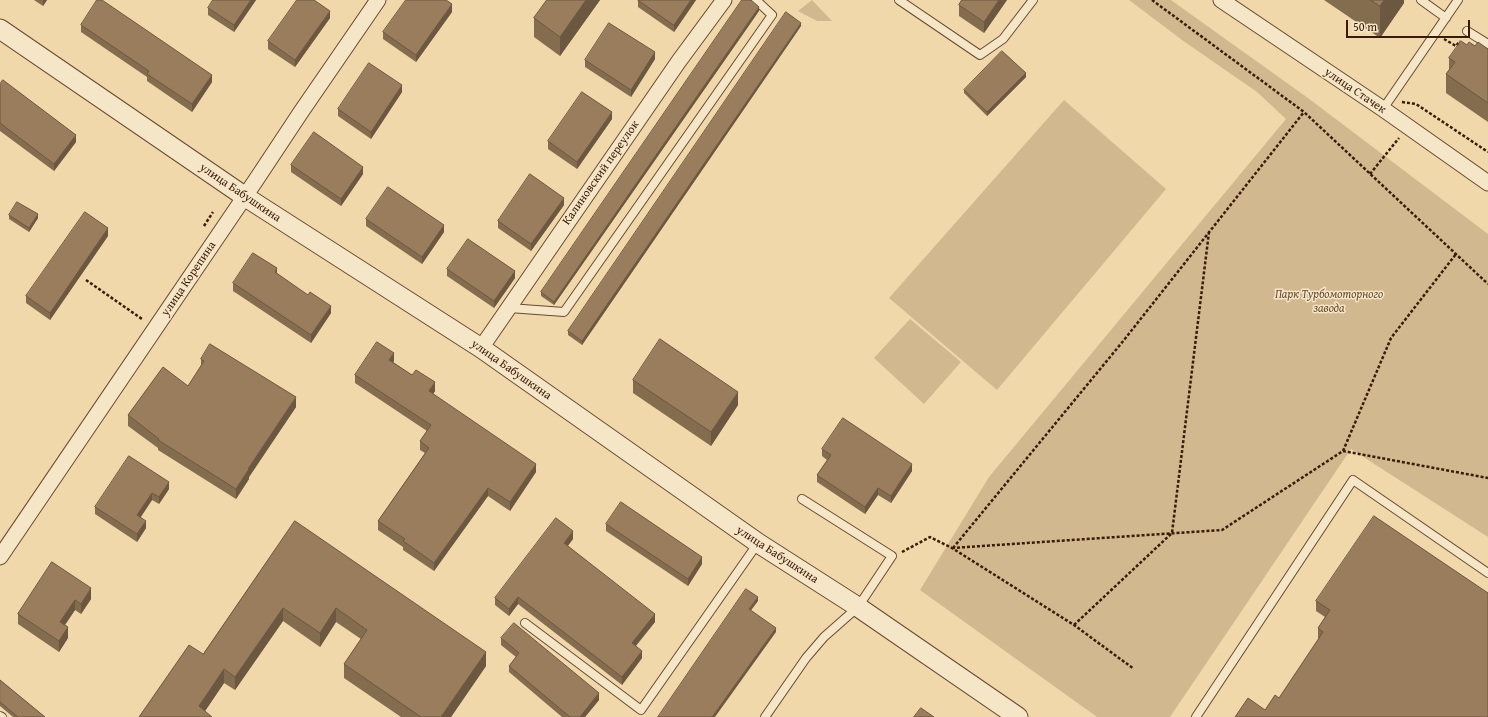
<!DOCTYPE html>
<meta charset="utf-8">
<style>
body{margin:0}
#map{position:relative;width:1488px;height:717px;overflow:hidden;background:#f1d8ab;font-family:"Gentium Book Plus",serif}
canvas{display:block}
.scale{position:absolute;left:1346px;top:20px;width:124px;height:18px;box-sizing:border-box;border:2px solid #3b1b07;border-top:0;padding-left:5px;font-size:12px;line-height:14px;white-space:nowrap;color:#3b1b07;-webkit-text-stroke:3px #f6e6c8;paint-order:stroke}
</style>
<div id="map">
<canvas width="1488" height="717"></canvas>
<div class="scale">50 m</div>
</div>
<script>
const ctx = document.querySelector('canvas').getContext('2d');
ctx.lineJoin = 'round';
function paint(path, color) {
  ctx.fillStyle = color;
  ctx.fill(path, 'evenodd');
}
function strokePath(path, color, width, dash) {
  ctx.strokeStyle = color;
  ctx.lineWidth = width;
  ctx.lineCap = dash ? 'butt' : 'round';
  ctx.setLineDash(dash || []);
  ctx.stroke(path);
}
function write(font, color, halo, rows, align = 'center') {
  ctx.font = font + ' "Gentium Book Plus",serif';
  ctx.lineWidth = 3;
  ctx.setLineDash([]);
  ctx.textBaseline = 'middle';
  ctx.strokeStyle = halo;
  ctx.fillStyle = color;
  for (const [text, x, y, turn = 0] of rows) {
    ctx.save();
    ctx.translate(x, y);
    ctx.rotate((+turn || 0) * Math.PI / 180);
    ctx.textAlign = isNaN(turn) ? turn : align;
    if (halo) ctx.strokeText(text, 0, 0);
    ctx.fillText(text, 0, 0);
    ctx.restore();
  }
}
const green = new Path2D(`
 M812,0L832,21H817L798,11Z
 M1129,0H1171L1308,98L1488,234V537L1351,449L1170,717H1097L920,590L989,477L1286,119L1257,92L1182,40Z
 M1064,100L1166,189L997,390L889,298Z
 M910,319L961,362L924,404L874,358Z`);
const path = new Path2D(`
 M1152,0L1304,112L1488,284
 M1444,39L1456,46L1460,41
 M1402,102L1416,104L1488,152
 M1370,174L1399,138
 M204,226L213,212
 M86,280L142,319
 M1343,451L1391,338L1456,254
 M952,548L1222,530L1343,451L1488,478
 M953,548L1124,340L1304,112
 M902,552L930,537L952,548L1074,625L1134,669
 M1074,625L1172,533L1209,232`);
const service = new Path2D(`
 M899,0L980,55L1003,39L1033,0
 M1421,0L1446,18
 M1467,31L1488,44
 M1383,109L1458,0
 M509,308L564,312L772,15L756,0
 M525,623L641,710L758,543
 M0,716L2,717
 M765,717L806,658L824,637L858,607L892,556L802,499
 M1196,717L1353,480L1488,573`);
const minor = new Path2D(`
 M1221,0L1383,109L1488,183
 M481,348L679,61L724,0
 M0,557L256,180L301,112L378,0`);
const tertiary = new Path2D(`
 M0,29L244,196L481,348L758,543L858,607L1018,717`);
const wall = new Path2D(`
 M34,0H47L43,6Z
 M256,0L234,32L208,15V8Z
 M547,0H600L560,56L534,37V18Z
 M638,0H696L674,32L638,7Z
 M962,0H1007L984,33L959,16V5Z
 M1324,0H1404V3L1380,38Z
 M759,11L554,305L541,296V292Z
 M452,12L416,62L383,39V32Z
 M330,18L295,67L268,49V41Z
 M81,25L212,82L192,112L147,81V77L81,32Z
 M801,26L582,345L568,335V331Z
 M1467,45L1475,46L1488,49V122L1446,93V74L1449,70V58Z
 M655,59L631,97L585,67V60Z
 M1026,77L987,116L964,93V90Z
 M0,84L76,142L54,171L0,131Z
 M402,92L371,139L338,116V109Z
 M612,119L577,169L548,149V141Z
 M291,165L363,174L341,206L291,172Z
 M564,205L531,251L498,228V221Z
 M9,215L38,218L29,232L9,219Z
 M366,219L444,232L422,264L366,226Z
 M108,236L50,320L26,303V296Z
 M447,269L515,278L494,308L447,276Z
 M277,274L331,313L311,343L233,291V283Z
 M201,359L296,407L249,477V479L236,499L158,450V448L128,426V415L188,386L201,366Z
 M394,361L393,362L435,391L433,394L536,472L510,511L488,496L434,571L403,550V547L378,530V521L425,453L420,450V441L427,431L355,383V375Z
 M633,380L738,405L711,446L633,393Z
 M822,449L912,471L891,503L878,495L865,514L817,482V475L827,460L822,456Z
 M169,489L159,504L152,500L141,517L146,528L137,542L95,514V507Z
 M295,521L486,666L451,717H401L344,678V664L361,639L336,622L320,647L283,621L235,690L224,683L205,711L139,717L203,654Z
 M606,524L702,564L688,586L606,531Z
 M573,539L568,546L655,622L636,646L642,658L622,685L518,604L509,616L495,605V598Z
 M52,562L91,599L81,614L75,610L65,625L68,638L59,652L18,624V614Z
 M1488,593L1265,710L1279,698L1319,639L1318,638V628L1325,617L1316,611V601Z
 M501,638L599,700L585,717H562L509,672V666L516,657L501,645Z
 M0,680L45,717H13L0,706Z`);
const shadedWall = new Path2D(`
 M43,0H47L43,6Z
 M251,0H256L234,32V25Z
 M586,0H600L560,56V37Z
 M691,0H696L674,32V25Z
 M999,0H1007L984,33V22Z
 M1384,0H1404V3L1380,38V6Z
 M452,4V12L416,62V55Z
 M759,7V11L554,305V302Z
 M330,11V18L295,67V60Z
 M801,23V26L582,345V341Z
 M655,52V59L631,97V90Z
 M1026,73V77L987,116V112Z
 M212,75V82L192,112V104Z
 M402,85V92L371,139V132Z
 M612,112V119L577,169V162Z
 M76,135V142L54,171V164Z
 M363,167V174L341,206V199Z
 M564,198V205L531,251V244Z
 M38,214V218L29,232V228Z
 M444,225V232L422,264V257Z
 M108,228V236L50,320V313Z
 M277,268V275L275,272Z
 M515,271V278L494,308V301Z
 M331,306V313L311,343V335Z
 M394,353V361L389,368V360Z
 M435,382V391L429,400V391Z
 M738,392V405L711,446V432Z
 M296,397V407L249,477V479L236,499V489L248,469Z
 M536,464V472L510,511V502Z
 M912,464V471L891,503V496Z
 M169,482V489L159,504V497Z
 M488,488V496L434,571V563Z
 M878,488V495L865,514V507Z
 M152,493V500L137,522V515Z
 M146,521V528L137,542V534Z
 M573,531V539L564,550V543Z
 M702,557V564L688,586V579Z
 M91,588V599L81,614V604Z
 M518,597V604L509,616V609Z
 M758,597V601L749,613V609Z
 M75,600V610L60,632V622Z
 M283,608V621L235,690V677Z
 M336,608V622L320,647V633Z
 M655,614V622L632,650V643Z
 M68,627V638L59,652V641Z
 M776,628V632L715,717H712Z
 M642,651V658L622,685V677Z
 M486,652V666L451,717H441Z
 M224,669V683L201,717L199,706Z
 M599,693V700L585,717H580Z`);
const building = new Path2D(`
 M97,0H102L212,75L192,104L147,74L149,71L81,25Z
 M213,0H251L234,25L208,8Z
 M297,0H314L330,11L295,60L268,41Z
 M406,0H446L452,4L416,55L383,32Z
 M547,0H586L560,37L534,18Z
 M638,0H691L674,25Z
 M742,0H751L759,7L554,302L541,292Z
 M962,0H999L984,22L959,5Z
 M1371,0H1384L1380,6Z
 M786,12L801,23L582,341L568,331Z
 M609,23L655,52L631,90L585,60Z
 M1461,41L1467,45L1469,42L1475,46L1478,42L1488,49V103L1446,74L1455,62L1449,58Z
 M1002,51L1026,73L987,112L964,90Z
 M369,63L402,85L371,132L338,109Z
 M3,80L76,135L54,164L0,123V84Z
 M582,92L612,112L577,162L548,141Z
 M314,132L363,167L341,199L291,165Z
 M530,174L564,198L531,244L498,221Z
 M388,187L444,225L422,257L366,219Z
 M17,202L38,214L29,228L9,215Z
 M85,212L108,228L50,313L26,296Z
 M468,239L515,271L494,301L447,269Z
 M253,253L277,268L275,272L308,295L310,292L331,306L311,335L233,283Z
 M660,339L738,392L711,432L633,380Z
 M377,342L394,353L389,360L412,375L416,370L435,382L429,391L536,464L510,502L488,488L434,563L403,541L405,539L378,521L429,448L420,441L431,425L355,375Z
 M210,344L296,397L248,469H249L236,489L158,440L159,439L128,415L163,367L188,386L204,361L201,359Z
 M843,418L912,464L891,496L878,488L865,507L817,475L831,455L822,449Z
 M129,456L169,482L159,497L152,493L137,515L146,521L137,534L95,507Z
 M621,502L702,557L688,579L606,524Z
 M1374,516L1488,593V717H1235L1248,698L1265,710L1275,695L1279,698L1323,632L1318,628L1330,610L1316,601Z
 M556,518L573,531L564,543L655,614L632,643L642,651L622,677L518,597L509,609L495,598Z
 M295,521L486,652L441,717H421L344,664L367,630L336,608L320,633L283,608L235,677L224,669L199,706L212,717H139L189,645L203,654Z
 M52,562L91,588L81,604L75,600L60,622L68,627L59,641L18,614Z
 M746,589L758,597L749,609L776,628L712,717H658Z
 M514,623L599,693L580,717H570L509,666L519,653L501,638Z
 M0,680L45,717H18L0,702Z
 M921,708L934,717H914Z`);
const streetNames = [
 ["улица Стачек",1355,91,34],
 ["Калиновский переулок",601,173,-55],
 ["улица Бабушкина",240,193,34],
 ["улица Корепина",189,279,-56],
 ["улица Бабушкина",511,370,35],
 ["улица Бабушкина",777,555,33]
];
const parkNames = [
 ["Парк Турбомоторного",1329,295],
 ["завода",1329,309]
];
paint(green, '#d2b88f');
strokePath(service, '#684a30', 10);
strokePath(minor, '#684a30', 17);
strokePath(tertiary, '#684a30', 21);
strokePath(path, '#3b1b07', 2.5, [3, 2]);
strokePath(service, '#f6e6c8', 8);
strokePath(minor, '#f6e6c8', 15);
strokePath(tertiary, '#f6e6c8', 19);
paint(wall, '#846c4f');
paint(shadedWall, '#6c5840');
paint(building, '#9a7d5c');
strokePath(building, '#6c5840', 1);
write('12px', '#3b1b07', '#f6e6c8', streetNames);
write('italic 12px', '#684a30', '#f6e6c8', parkNames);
</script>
